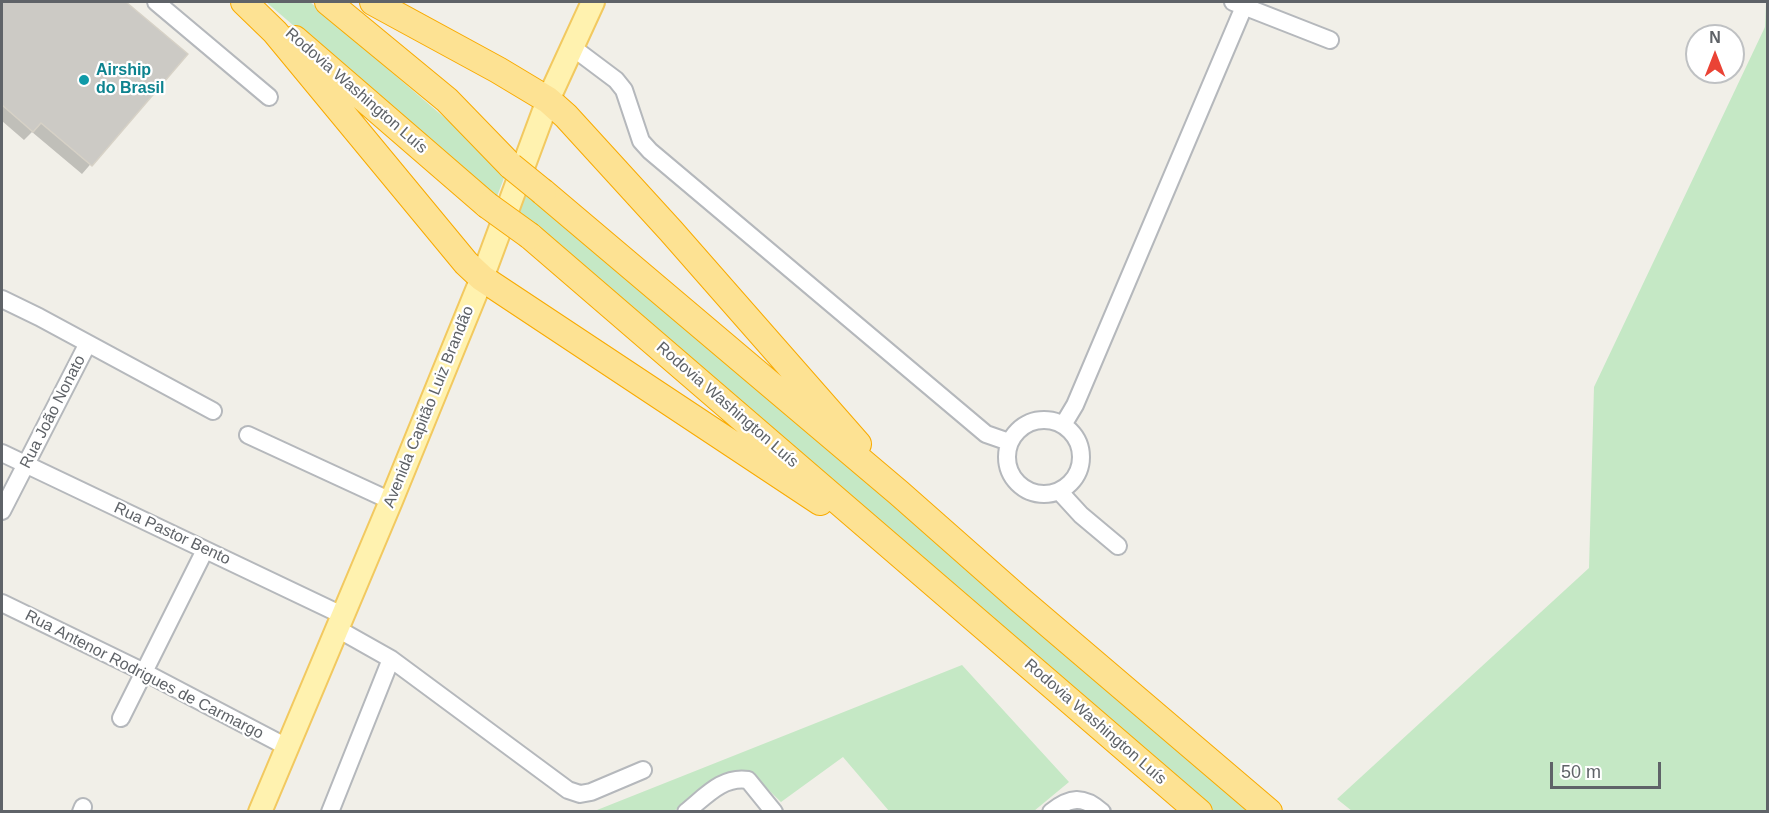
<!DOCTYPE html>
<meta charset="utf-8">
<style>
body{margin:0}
#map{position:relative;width:1769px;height:813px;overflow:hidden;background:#f1efe8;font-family:Helvetica,sans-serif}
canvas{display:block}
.frame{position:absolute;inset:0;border:3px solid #5f6368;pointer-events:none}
.north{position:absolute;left:1685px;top:24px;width:60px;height:60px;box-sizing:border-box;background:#fff;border:2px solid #bfc1c3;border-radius:50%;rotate:0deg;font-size:16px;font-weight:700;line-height:24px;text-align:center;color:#5f6368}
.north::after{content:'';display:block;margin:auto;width:21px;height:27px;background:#ea4335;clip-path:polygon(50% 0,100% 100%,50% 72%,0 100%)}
.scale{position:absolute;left:1550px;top:762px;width:111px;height:27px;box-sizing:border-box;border:3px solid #5f6368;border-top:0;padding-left:8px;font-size:18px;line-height:21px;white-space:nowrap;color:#5f6368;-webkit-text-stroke:4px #fff;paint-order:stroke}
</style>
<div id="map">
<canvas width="1769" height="813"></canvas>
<div class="frame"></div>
<div class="north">N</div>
<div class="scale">50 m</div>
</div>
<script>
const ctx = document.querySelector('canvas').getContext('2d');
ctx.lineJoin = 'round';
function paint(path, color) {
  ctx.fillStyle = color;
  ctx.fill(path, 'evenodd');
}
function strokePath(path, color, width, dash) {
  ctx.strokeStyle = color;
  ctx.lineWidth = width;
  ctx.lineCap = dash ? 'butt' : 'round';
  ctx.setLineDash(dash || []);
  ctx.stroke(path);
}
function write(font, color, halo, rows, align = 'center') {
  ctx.font = font + ' Helvetica,sans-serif';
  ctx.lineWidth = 4.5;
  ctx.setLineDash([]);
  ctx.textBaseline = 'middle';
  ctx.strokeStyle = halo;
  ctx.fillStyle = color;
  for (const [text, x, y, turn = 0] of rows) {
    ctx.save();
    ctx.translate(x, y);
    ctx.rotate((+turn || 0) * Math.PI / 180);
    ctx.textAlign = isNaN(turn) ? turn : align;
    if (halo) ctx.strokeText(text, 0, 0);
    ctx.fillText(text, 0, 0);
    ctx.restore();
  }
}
const green = new Path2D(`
 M266,2H310L503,168L504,178L496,199Z
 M1766,2H1768L1767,811H1352L1337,799L1589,568L1594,387L1765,27Z
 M523,193L538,200L763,390L1250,811H1213L1194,793L513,215Z
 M962,665L1069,782L1034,811H889L843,757L781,802L752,774L725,775L716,778L674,811L592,812Z`);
const shadow = new Path2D(`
 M2,2H124L186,54L82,174L32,132L24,140L2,121Z`);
const building = new Path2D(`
 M2,2H126L188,54L92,166L41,123L33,132L2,105Z`);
const minor = new Path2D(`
 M156,2L269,97
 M1233,2L1330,40
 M572,47L616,80L624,90L641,141L650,151L986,434L1009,442
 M2,299L39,317L213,411
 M1007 457a37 37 0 1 1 74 0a37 37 0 1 1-74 0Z
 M1063,425L1075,405L1246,2
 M248,435L391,501
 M2,453L342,615
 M1059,491L1081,515L1118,546
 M2,511L87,345
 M2,603L144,672L287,747
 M336,628L391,659L568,790L580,794L591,792L643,770
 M121,718L205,550
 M81,812L83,807
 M330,812L391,659
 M686,812C705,797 722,776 748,780L774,812
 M1051,812C1070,797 1083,795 1102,812`);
const major = new Path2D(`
 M260,812L391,501L482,278L548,100L593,2`);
const highway = new Path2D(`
 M244,2L275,32L466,263L482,278L820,502
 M328,2L447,100L511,166
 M373,2L498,70L548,100L566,116L671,231L858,444
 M295,39L487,205
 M543,192L899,493L1018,598L1269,812
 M530,236L1199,812`);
const highwayBridge = new Path2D(`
 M511,166L543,192
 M487,205L530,236`);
const markers = [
 [84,80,6,"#0f9aa8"]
];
const cultureNames = [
 ["Airship",96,71],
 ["do Brasil",96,89]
];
const streetNames = [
 ["Rodovia Washington Luís",356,91,41],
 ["Rodovia Washington Luís",727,405,41],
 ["Avenida Capitão Luiz Brandão",429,407,-68],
 ["Rua João Nonato",53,412,-63],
 ["Rua Pastor Bento",172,534,25],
 ["Rua Antenor Rodrigues de Carmargo",144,675,27],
 ["Rodovia Washington Luís",1095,722,41]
];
paint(green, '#c5e8c5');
paint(shadow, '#0003');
paint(building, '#cccac5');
strokePath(building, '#d6d1c6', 1.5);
strokePath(minor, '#b5b8bc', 20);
strokePath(major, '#f2c960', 26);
strokePath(highway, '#f9ab00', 28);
strokePath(minor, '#fff', 16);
strokePath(major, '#fff2af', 22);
strokePath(highway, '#fde293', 26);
strokePath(highwayBridge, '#f9ab00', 28, []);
strokePath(highwayBridge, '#fde293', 26);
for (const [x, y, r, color] of markers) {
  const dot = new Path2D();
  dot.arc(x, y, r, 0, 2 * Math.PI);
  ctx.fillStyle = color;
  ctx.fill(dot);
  strokePath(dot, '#fff', 2);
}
write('bold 16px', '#0d838f', '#fff', cultureNames, 'left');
write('16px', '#5f6368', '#fff', streetNames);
</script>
